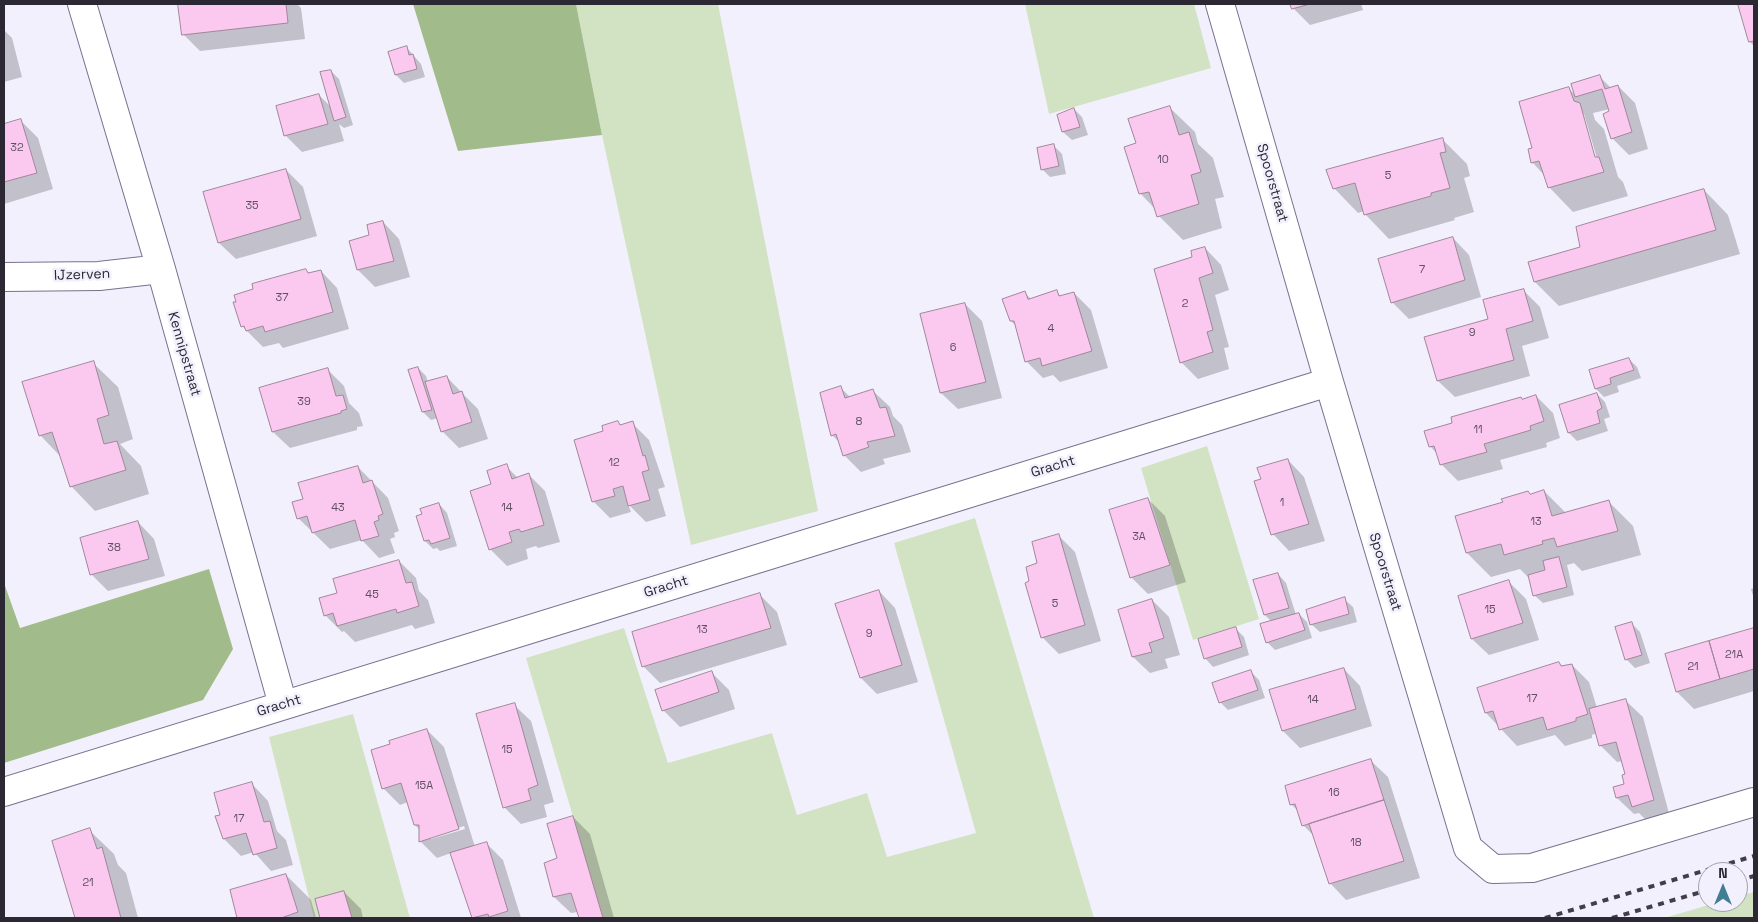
<!DOCTYPE html>
<style>
body{margin:0}
#map{position:relative;width:1758px;height:922px;overflow:hidden;background:#f3f0fd;font-family:"Space Grotesk",sans-serif}
canvas{display:block}
.frame{position:absolute;inset:0;border:5px solid #2b2733;pointer-events:none}
.north{position:absolute;left:1698px;top:862px;width:50px;height:50px;box-sizing:border-box;background:#f3f0fd;border:1px solid #a3a0ac;border-radius:50%;rotate:0deg;font-size:14px;font-weight:700;line-height:20px;text-align:center;color:#2b2733}
.north::after{content:'';display:block;margin:auto;width:18px;height:22px;background:#417e94;clip-path:polygon(50% 0,100% 100%,50% 72%,0 100%)}
</style>
<div id="map">
<canvas width="1758" height="922"></canvas>
<div class="frame"></div>
<div class="north">N</div>
</div>
<script>
const ctx = document.querySelector('canvas').getContext('2d');
ctx.lineJoin = 'round';
function paint(path, color) {
  ctx.fillStyle = color;
  ctx.fill(path, 'evenodd');
}
function strokePath(path, color, width, dash) {
  ctx.strokeStyle = color;
  ctx.lineWidth = width;
  ctx.lineCap = dash ? 'butt' : 'round';
  ctx.setLineDash(dash || []);
  ctx.stroke(path);
}
function write(font, color, halo, rows, align = 'center') {
  ctx.font = font + ' "Space Grotesk",sans-serif';
  ctx.lineWidth = 5;
  ctx.setLineDash([]);
  ctx.textBaseline = 'middle';
  ctx.strokeStyle = halo;
  ctx.fillStyle = color;
  for (const [text, x, y, turn = 0] of rows) {
    ctx.save();
    ctx.translate(x, y);
    ctx.rotate((+turn || 0) * Math.PI / 180);
    ctx.textAlign = isNaN(turn) ? turn : align;
    if (halo) ctx.strokeText(text, 0, 0);
    ctx.fillText(text, 0, 0);
    ctx.restore();
  }
}
const green = new Path2D(`
 M576,4H718L818,511L691,545L602,135Z
 M1025,4H1194L1211,68L1049,114Z
 M1207,446L1259,619L1193,640L1141,468Z
 M975,518L1094,918H603L526,658L624,628L668,763L772,733L797,815L867,793L887,857L976,833L894,543Z
 M353,714L410,918H314L269,737Z
 M1754,892L1753,918H1664L1719,902H1738V896Z`);
const forest = new Path2D(`
 M413,4H576L602,135L458,151Z
 M209,569L233,649L203,700L4,763V583L20,628Z`);
const shadow = new Path2D(`
 M179,4H297L301,8L305,39L200,51L183,34Z
 M1292,4H1361L1363,10L1310,25L1293,8Z
 M1739,4H1754V46L1750,42Z
 M4,30L12,38L22,77L4,82Z
 M407,48L421,64L425,77L404,83L396,75Z
 M331,71L339,79L353,125L344,128L339,124L344,141L302,152L285,135L319,95L332,108Z
 M1600,77L1611,88L1618,86L1635,103L1648,149L1629,155L1612,138L1610,109L1593,113L1595,120L1604,129L1618,177L1623,182L1628,196L1573,212L1549,187L1545,176L1532,162L1534,149L1568,88L1575,95ZM1582,114H1584L1598,162L1596,163Z
 M1170,108L1195,132L1198,144L1213,158L1224,197L1215,199L1222,228L1183,240L1159,216L1156,210L1140,193Z
 M1074,109L1082,117L1088,135L1072,140L1063,132L1059,116Z
 M21,121L38,138L53,189L4,204V125Z
 M1442,139L1467,164L1470,176L1464,178L1474,212L1454,218L1455,220L1389,239L1365,214L1364,211L1358,213L1334,188Z
 M1054,146L1062,154L1066,174L1050,177L1042,169Z
 M286,170L303,187L317,236L236,259L219,243Z
 M1704,190L1728,215L1740,254L1559,306L1535,282L1529,262L1582,248Z
 M383,222L399,239L410,277L375,287L358,270L351,242L371,236Z
 M1453,238L1469,255L1481,297L1409,319L1392,302Z
 M1205,248L1221,265L1229,290L1215,295L1229,347L1224,348L1229,369L1198,379L1181,362L1194,258Z
 M306,270L309,274L321,271L337,288L349,329L283,348L279,343L263,347L242,326Z
 M1523,290L1540,307L1549,338L1522,346L1530,376L1455,397L1438,381L1489,320Z
 M1056,292L1062,297L1074,293L1091,310L1108,368L1060,382L1053,375L1043,378L1026,361L1017,327L1011,321L1025,293L1031,299Z
 M965,304L982,321L1002,398L958,409L941,393Z
 M1629,359L1637,367L1641,378L1617,386L1619,392L1604,397L1596,389Z
 M93,363L118,387L133,439L120,444L141,466L149,494L95,511L71,486L61,457L40,435Z
 M418,368L426,376L428,383L447,377L463,394L478,409L488,439L459,448L442,431L438,418L431,420L423,412Z
 M327,369L344,386L349,403L359,413L363,426L357,427V430L290,448L273,432Z
 M841,388L850,397L873,391L890,407L893,416L902,425L911,452L883,459L885,464L861,472L844,455L840,443L832,435Z
 M1597,394L1605,402L1610,417L1604,419L1608,431L1577,441L1569,433Z
 M1536,396L1553,413L1560,438L1546,443L1547,447L1500,460L1503,469L1458,481L1441,464L1438,455L1430,446L1454,424L1521,398L1523,400Z
 M618,423L621,426L632,423L649,440L665,487L658,489L666,516L646,522L628,504L631,512L610,518L593,501L605,432Z
 M1288,460L1304,477L1325,541L1289,551L1273,534L1262,480Z
 M506,466L518,478L528,474L545,491L560,542L538,548L536,546L526,549L528,559L507,566L490,549L493,484Z
 M358,467L388,498L399,531L394,533L395,537L390,539L395,553L379,558L362,540L330,549L298,518L304,500Z
 M1544,491L1566,513L1608,501L1633,526L1641,555L1582,571L1574,563L1567,565L1574,595L1543,603L1534,595L1530,579L1520,569L1491,577L1467,553L1530,495Z
 M1148,499L1165,516L1186,582L1148,594L1131,577Z
 M439,504L447,513L457,546L440,551L437,548L433,549L425,541Z
 M138,522L154,539L165,576L108,591L92,575L81,539Z
 M1058,535L1075,552L1101,641L1059,654L1042,637L1031,582L1039,564Z
 M399,561L416,578L419,591L428,600L435,623L415,629L412,625L355,642L344,631L342,632L325,615L339,594Z
 M1278,574L1286,583L1296,615L1299,614L1307,622L1312,638L1275,650L1267,642L1272,622L1265,615Z
 M1509,582L1526,599L1539,640L1489,655L1472,639Z
 M1754,588V599L1751,589Z
 M879,591L895,608L918,682L877,694L861,678Z
 M760,595L777,612L787,645L660,683L643,666Z
 M1344,599L1353,607L1357,622L1320,632L1311,624Z
 M1152,600L1169,617L1180,655L1165,659L1168,668L1150,673L1133,657Z
 M1632,624L1640,632L1650,663L1635,668L1627,660Z
 M1236,629L1244,637L1249,655L1213,667L1205,658Z
 M1754,629V691L1694,709L1677,692L1667,655Z
 M1559,664L1562,667L1572,665L1589,682L1597,708L1626,701L1643,717L1670,817L1649,823L1639,813L1634,814L1617,798L1626,785L1627,775L1623,761L1617,762L1600,745L1597,733L1592,735V738L1565,746L1555,735L1517,746L1486,713Z
 M1344,669L1360,686L1372,726L1300,748L1283,731L1271,691Z
 M1251,672L1259,680L1265,698L1228,710L1220,702Z
 M712,673L729,690L735,709L680,727L663,710Z
 M514,705L531,721L554,802L544,805L547,817L521,824L504,807Z
 M427,730L444,747L475,847L486,843L503,860L521,918H474L451,853L437,858L420,841V830L415,825L408,802L400,805L383,788L391,745ZM464,826L465,829L431,839L429,837Z
 M1371,761L1388,777L1420,878L1346,900L1330,883L1315,837L1303,825L1298,811L1291,804Z
 M252,784L268,801L277,831L286,840L293,865L271,871L254,852L241,856L224,839L221,815Z
 M573,817L590,834L614,918H580L578,912L571,913L554,897L559,858Z
 M89,830L114,854L118,865L126,873L138,918H77L54,841Z
 M286,875L311,900L316,918H239L231,891Z
 M344,892L361,909L363,918H322L316,900Z`);
const building = new Path2D(`
 M178,4H286L288,23L182,35Z
 M1290,4H1310L1292,9Z
 M1738,4H1754V41L1749,42Z
 M407,46L409,55L413,54L417,69L395,75L388,52Z
 M331,70L346,117L334,121L320,72Z
 M1600,75L1605,89L1618,85L1632,132L1611,139L1603,114L1609,111L1602,89L1575,97L1571,84Z
 M1569,87L1574,101L1580,103L1595,157H1599L1604,172L1548,188L1539,161L1531,163L1528,149L1532,148L1519,102Z
 M319,94L328,124L284,136L276,106Z
 M1170,106L1179,135L1189,132L1201,172L1191,175L1199,204L1157,217L1149,192L1139,194L1124,147L1136,143L1128,119Z
 M1074,108L1080,127L1062,132L1057,115Z
 M21,119L37,173L4,182V124Z
 M1443,138L1446,152L1440,153L1450,188L1431,193V196L1364,215L1355,183L1333,189L1326,170Z
 M1054,144L1059,166L1041,170L1037,148Z
 M286,169L301,219L218,243L203,192Z
 M1704,189L1716,230L1534,282L1528,262L1580,247L1576,227Z
 M383,221L394,261L357,270L349,241L369,235L367,225Z
 M1453,237L1465,280L1391,303L1378,259Z
 M1205,247L1213,273L1199,278L1213,330L1207,332L1213,352L1180,363L1154,269L1192,257L1191,251Z
 M306,269L308,273L321,270L333,312L265,332L263,326L246,331L244,326L241,327L233,302H236L234,295L253,289L252,284Z
 M1524,289L1533,321L1506,329L1514,360L1437,381L1424,337L1488,319L1483,300Z
 M1057,290L1059,296L1074,292L1092,351L1042,366L1040,358L1025,362L1014,321H1010L1002,299L1025,291L1028,299Z
 M965,303L986,382L940,393L920,314Z
 M1629,358L1634,370L1610,378L1611,384L1595,389L1589,370Z
 M94,361L109,415L97,419L104,444L117,441L126,470L70,487L52,432L39,436L22,382Z
 M418,367L432,410L422,412L408,370Z
 M328,368L336,396L343,395L347,409L341,411V413L272,432L259,388Z
 M447,376L453,394L462,391L472,422L441,432L425,382Z
 M841,386L845,398L873,389L880,408L886,407L895,436L867,442L869,447L843,456L836,434L831,436L820,393Z
 M1597,393L1602,408L1597,411L1600,423L1568,433L1559,405Z
 M1536,395L1544,421L1530,426L1531,430L1484,444L1487,452L1440,465L1434,446L1429,447L1424,431L1452,423L1451,417L1521,397L1522,399Z
 M618,421L620,425L633,421L643,456L645,455L649,470L642,472L650,500L628,506L623,486L613,489L615,496L592,502L574,440L603,431L602,426Z
 M1288,459L1309,524L1271,535L1254,481L1261,479L1257,468Z
 M507,464L512,479L529,473L544,525L521,532L519,529L509,532L512,542L489,550L470,491L491,484L487,471Z
 M358,466L363,483L372,480L383,514L378,516L379,520L374,522L379,536L361,541L355,520L312,533L307,516L297,519L292,502L303,499L298,483Z
 M1544,490L1552,516L1609,500L1618,531L1557,547L1554,538L1542,541L1543,544L1504,555L1501,544L1466,553L1455,516L1503,502L1501,499L1528,491L1530,494Z
 M1148,498L1170,565L1130,578L1109,510Z
 M439,503L450,538L431,544L429,540L424,541L416,516L422,514L420,509Z
 M138,521L149,559L90,575L80,538Z
 M1059,534L1085,625L1041,638L1025,583L1029,581L1026,567L1037,563L1032,542Z
 M1559,557L1567,587L1533,596L1528,575L1545,570L1543,561Z
 M399,560L406,583L412,582L419,606L397,613L396,609L337,626L333,613L324,616L319,598L337,593L333,579Z
 M1278,573L1289,608L1264,615L1253,580Z
 M1509,580L1523,623L1471,639L1458,596Z
 M879,590L902,665L860,678L835,604Z
 M760,593L771,628L642,667L632,632Z
 M1345,597L1349,614L1310,625L1306,610Z
 M1152,599L1164,638L1149,643L1152,652L1132,657L1118,610Z
 M1299,613L1305,630L1266,643L1260,624Z
 M1632,622L1642,655L1625,660L1615,627Z
 M1236,627L1242,647L1204,659L1198,639Z
 M1754,628V669L1720,679L1709,641Z
 M1709,641L1720,679L1676,692L1665,654Z
 M1559,662L1561,666L1572,664L1588,714L1576,718V721L1547,730L1543,717L1499,730L1493,711L1485,713L1477,688Z
 M1344,668L1356,709L1282,731L1269,690Z
 M1251,670L1258,690L1219,703L1212,683Z
 M712,671L719,692L662,711L655,690Z
 M1626,699L1654,800L1632,807L1628,795L1616,798L1613,787L1624,784L1622,775L1625,774L1616,742L1599,746L1589,709Z
 M515,703L538,785L528,789L531,800L503,808L476,714Z
 M427,729L459,829L419,842V825H414L401,783L382,789L371,750L390,744L389,741Z
 M1371,759L1384,800L1302,826L1295,804L1290,805L1285,786Z
 M252,782L264,822L270,821L277,848L253,855L246,833L223,839L215,816L220,815L214,793Z
 M1384,800L1404,861L1329,884L1309,824Z
 M573,816L603,918H579L571,893L553,897L544,863L557,858L547,824Z
 M90,828L97,849L102,847L121,918H75L52,841Z
 M487,842L508,911L489,917L488,914L472,918L450,853Z
 M286,874L298,912L281,918H237L230,890Z
 M344,891L352,918H320L315,899Z`);
const minor = new Path2D(`
 M82,4L161,269L283,705
 M1220,4L1329,382L1468,848L1493,869L1532,868L1754,802
 M4,277L99,276L161,269
 M4,792L1329,382`);
const rail = new Path2D(`
 M1738,881L1754,876
 M1545,918L1754,856
 M1612,918L1708,890`);
const numberNames = [
 ["32",17,148],
 ["10",1163,160],
 ["5",1388,176],
 ["35",252,206],
 ["7",1422,270],
 ["37",282,298],
 ["2",1185,304],
 ["4",1051,329],
 ["9",1472,333],
 ["6",953,348],
 ["39",304,402],
 ["8",859,422],
 ["11",1478,430],
 ["12",614,463],
 ["1",1282,503],
 ["43",338,508],
 ["14",507,508],
 ["13",1536,522],
 ["3A",1139,537],
 ["38",114,548],
 ["45",372,595],
 ["5",1055,604],
 ["15",1490,610],
 ["13",702,630],
 ["9",869,634],
 ["21A",1734,655],
 ["21",1693,667],
 ["17",1532,699],
 ["14",1313,700],
 ["15",507,750],
 ["15A",424,786],
 ["16",1334,793],
 ["17",239,819],
 ["18",1356,843],
 ["21",88,883]
];
const streetNames = [
 ["Spoorstraat",1272,183,74],
 ["IJzerven",82,275,-2],
 ["Kennipstraat",184,354,74],
 ["Gracht",1053,467,-17],
 ["Spoorstraat",1385,572,73],
 ["Gracht",666,587,-17],
 ["Gracht",279,706,-17]
];
paint(green, '#d2e3c4');
paint(forest, '#a1bc8a');
paint(shadow, '#0003');
paint(building, '#fbc9ef');
strokePath(building, '#a1869a', 1);
strokePath(minor, '#78718d', 30);
strokePath(minor, '#fff', 28);
strokePath(rail, '#413d49', 4, [6, 6]);
write('11px', '#5f5062', null, numberNames);
write('14px', '#2b2733', '#f3f0fd', streetNames);
</script>
